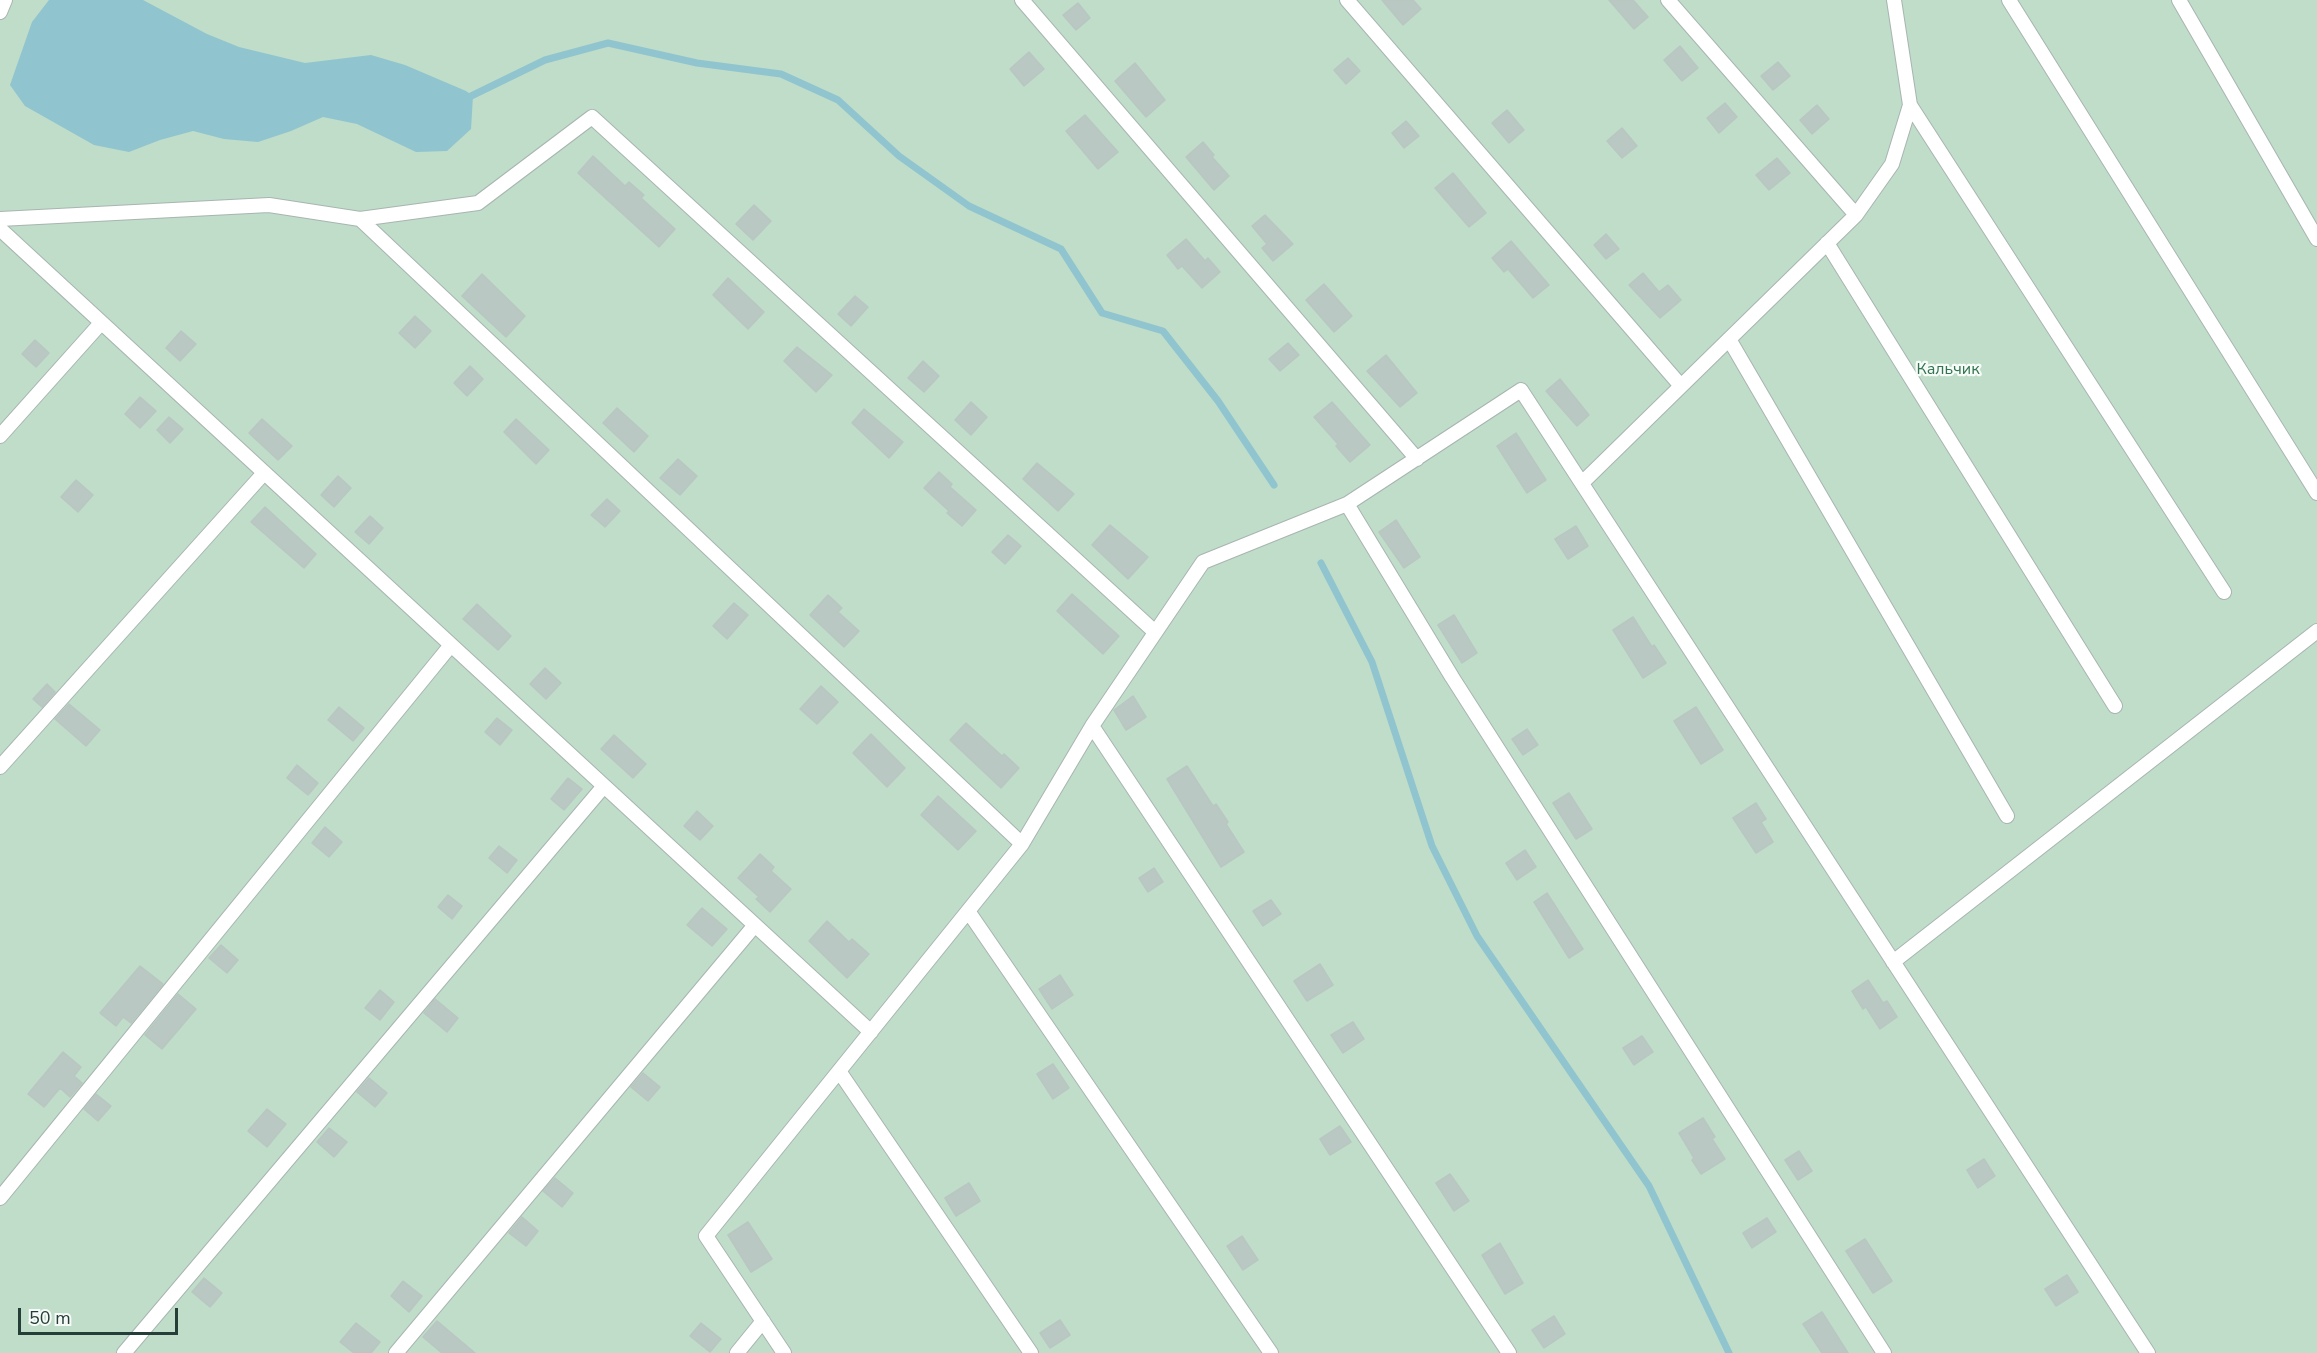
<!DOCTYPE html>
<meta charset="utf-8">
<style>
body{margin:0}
#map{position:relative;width:2317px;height:1353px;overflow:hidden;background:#e5edea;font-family:"Nunito Sans",sans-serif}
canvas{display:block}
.scale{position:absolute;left:18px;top:1308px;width:160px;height:27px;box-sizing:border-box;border:3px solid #253f38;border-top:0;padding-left:8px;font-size:18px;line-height:21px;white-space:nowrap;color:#253f38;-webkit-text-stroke:4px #f6faf8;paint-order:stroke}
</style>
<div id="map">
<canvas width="2317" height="1353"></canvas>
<div class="scale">50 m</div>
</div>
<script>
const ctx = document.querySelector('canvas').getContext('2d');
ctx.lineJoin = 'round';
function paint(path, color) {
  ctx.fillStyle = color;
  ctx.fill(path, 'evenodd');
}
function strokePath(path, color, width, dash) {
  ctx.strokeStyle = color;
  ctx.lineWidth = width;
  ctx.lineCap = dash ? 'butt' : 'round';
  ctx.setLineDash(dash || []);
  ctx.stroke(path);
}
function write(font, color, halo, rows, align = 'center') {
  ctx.font = font + ' "Nunito Sans",sans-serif';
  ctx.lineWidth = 4.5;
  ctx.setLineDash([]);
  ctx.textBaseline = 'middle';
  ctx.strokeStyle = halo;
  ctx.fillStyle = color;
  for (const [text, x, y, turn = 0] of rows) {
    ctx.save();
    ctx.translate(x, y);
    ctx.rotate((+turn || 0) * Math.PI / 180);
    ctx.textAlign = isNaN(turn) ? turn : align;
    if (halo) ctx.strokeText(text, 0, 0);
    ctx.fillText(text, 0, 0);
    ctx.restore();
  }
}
const green = new Path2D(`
 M0,0H2317V1353H0Z`);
const water = new Path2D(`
 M49,0H143L207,34L239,47L305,63L371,55L405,65L466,91L473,96L471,129L447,151L416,152L357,124L323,117L291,131L258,142L224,139L193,131L160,140L129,152L94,145L25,106L10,85L32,22Z`);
const stream = new Path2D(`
 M465,99L545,60L608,43L697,63L781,74L838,100L899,156L969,206L1061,249L1102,313L1163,331L1218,401L1274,485
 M1321,563L1372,662L1432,846L1477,936L1649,1186L1729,1353`);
const building = new Path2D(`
 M1382,0H1413L1421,9L1403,25Z
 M1609,0H1633L1648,17L1634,29Z
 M1078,3L1090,18L1076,30L1063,15Z
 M1680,46L1698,68L1682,81L1664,60Z
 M1029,52L1044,69L1024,86L1010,69Z
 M1348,58L1360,71L1346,84L1334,70Z
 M1778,62L1790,76L1773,90L1761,76Z
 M1135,63L1165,100L1146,117L1115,81Z
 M1725,103L1737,117L1719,133L1707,118Z
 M1817,105L1829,119L1812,134L1800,120Z
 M1507,110L1524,130L1509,143L1492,123Z
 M1085,115L1118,152L1098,169L1066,131Z
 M1406,121L1419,136L1404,148L1392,133Z
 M1622,128L1637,146L1622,158L1607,141Z
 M1203,142L1214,155L1212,157L1229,176L1214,190L1186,157Z
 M593,156L625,186L629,182L644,195L641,198L675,229L659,247L578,173Z
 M1777,158L1790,173L1769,190L1756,175Z
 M1453,173L1486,213L1469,227L1435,188Z
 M754,205L771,221L753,240L736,224Z
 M1265,215L1293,244L1273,261L1262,248L1267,244L1252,226Z
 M1606,234L1619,249L1606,259L1594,245Z
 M1186,239L1205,261L1208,258L1220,272L1202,288L1182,266L1178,269L1167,255Z
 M1511,241L1549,285L1533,298L1508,269L1504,272L1492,258Z
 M1643,273L1659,292L1668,285L1681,300L1660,318L1629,285Z
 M482,274L525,316L506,337L462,296Z
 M728,278L764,312L748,329L713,295Z
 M1324,284L1352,316L1334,332L1306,300Z
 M855,296L868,307L851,326L838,314Z
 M415,316L431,331L415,348L399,333Z
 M181,331L196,344L180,361L166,348Z
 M35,340L49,353L36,367L22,354Z
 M1288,343L1299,355L1280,371L1269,359Z
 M797,347L832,375L816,392L784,361Z
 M1386,355L1417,393L1400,407L1367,371Z
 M923,361L939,376L924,392L908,378Z
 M470,366L483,379L467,396L454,383Z
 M1560,379L1589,415L1577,426L1546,391Z
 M140,397L156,411L140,428L125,414Z
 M971,402L987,417L971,435L955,420Z
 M1332,402L1370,445L1350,462L1336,446L1338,444L1314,417Z
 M617,408L648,436L634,452L603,423Z
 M864,409L903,442L889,458L852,423Z
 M169,417L183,429L170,443L157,430Z
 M262,419L292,446L278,460L249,433Z
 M516,419L549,450L536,464L504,432Z
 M1516,433L1546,480L1527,493L1497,446Z
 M678,459L697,476L680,495L660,478Z
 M1037,463L1074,494L1058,511L1023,479Z
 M939,472L952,484L950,487L976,510L962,526L947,513L949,511L924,488Z
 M338,476L351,488L334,507L321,495Z
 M76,480L93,495L78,512L61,497Z
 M607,499L620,511L605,527L591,515Z
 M265,507L316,554L304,568L251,522Z
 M370,516L383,528L369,544L355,532Z
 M1396,520L1420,557L1404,568L1379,532Z
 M1110,525L1148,557L1128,579L1092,545Z
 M1576,526L1588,546L1568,559L1555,539Z
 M1008,535L1021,546L1005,564L992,552Z
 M1072,594L1119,636L1103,654L1057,611Z
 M828,595L842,608L838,612L859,631L844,647L810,615Z
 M734,603L748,615L727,639L713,626Z
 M477,604L511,636L498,650L463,619Z
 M1454,615L1477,653L1462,663L1438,625Z
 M1633,617L1652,647L1654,645L1666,663L1643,678L1613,630Z
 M545,668L561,683L546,699L530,684Z
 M47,684L55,692L42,707L33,699Z
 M821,686L838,702L817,724L800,709Z
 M1133,696L1146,717L1126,730L1114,710Z
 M69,704L100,730L86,746L55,719Z
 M339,707L364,728L353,741L328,720Z
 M1696,707L1723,750L1701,764L1674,721Z
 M497,718L512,730L500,745L485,732Z
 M966,723L1002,756L1004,754L1019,768L1001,788L950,740Z
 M1527,729L1538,745L1523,755L1512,739Z
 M871,734L905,768L887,787L853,753Z
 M614,735L646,764L633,778L601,749Z
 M297,765L318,783L308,795L287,778Z
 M1187,766L1213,806L1216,804L1228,822L1226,824L1244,852L1221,867L1167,779Z
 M568,778L582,789L564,810L551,799Z
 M1569,793L1592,829L1576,839L1553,803Z
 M938,796L976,831L958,850L921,815Z
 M1756,803L1766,819L1761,822L1773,842L1756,853L1733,818Z
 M697,811L713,826L700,840L684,826Z
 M325,827L342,842L329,857L312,843Z
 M499,846L517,860L507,873L489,858Z
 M1525,850L1536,867L1517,880L1506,863Z
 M760,854L774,867L771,871L791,889L770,912L756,899L759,897L738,878Z
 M1154,868L1163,882L1148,892L1139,878Z
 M1547,893L1583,949L1569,958L1534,902Z
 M448,895L462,906L452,919L438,907Z
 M1271,900L1281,914L1263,926L1253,911Z
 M702,908L727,929L712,946L687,925Z
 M827,921L849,942L852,939L869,954L847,978L809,941Z
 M221,945L238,960L227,973L209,958Z
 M1320,964L1333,985L1307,1001L1294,981Z
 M140,966L163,984L131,1023L123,1017L116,1026L100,1013Z
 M1060,975L1073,995L1052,1009L1039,989Z
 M1868,980L1883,1003L1887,1001L1897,1017L1880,1029L1866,1007L1863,1009L1852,991Z
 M380,990L394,1002L380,1020L365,1008Z
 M178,994L196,1009L162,1049L145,1035Z
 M435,999L458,1018L447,1032L424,1013Z
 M1353,1022L1364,1039L1343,1053L1331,1035Z
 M1642,1036L1653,1052L1634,1065L1623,1048Z
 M63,1052L81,1067L74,1076L82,1083L70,1097L60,1088L44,1107L28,1094Z
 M1053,1064L1069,1088L1053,1099L1037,1074Z
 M643,1073L660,1087L648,1101L631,1087Z
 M369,1078L387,1093L375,1107L357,1092Z
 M96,1094L111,1106L98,1121L84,1109Z
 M267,1109L286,1124L267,1147L248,1131Z
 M1703,1118L1715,1137L1712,1139L1725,1159L1701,1174L1692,1160L1694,1158L1679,1133Z
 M1340,1126L1351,1142L1330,1155L1320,1139Z
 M329,1128L347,1142L334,1157L317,1142Z
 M1799,1151L1812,1171L1798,1180L1785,1160Z
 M1984,1159L1995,1176L1978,1188L1967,1170Z
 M1450,1174L1469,1201L1454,1211L1436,1183Z
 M555,1178L573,1193L562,1207L543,1191Z
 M969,1183L980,1201L956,1216L945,1198Z
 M522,1217L538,1231L526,1246L509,1233Z
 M1767,1218L1776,1232L1752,1248L1743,1233Z
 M748,1222L772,1259L751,1272L728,1235Z
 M1242,1236L1258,1260L1243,1270L1227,1246Z
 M1865,1239L1892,1281L1873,1293L1846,1251Z
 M1500,1243L1523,1283L1505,1294L1482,1255Z
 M2067,1275L2078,1292L2056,1306L2045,1289Z
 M204,1278L222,1293L210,1307L192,1292Z
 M403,1281L422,1296L409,1312L391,1296Z
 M1822,1312L1848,1353H1822L1803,1324Z
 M1554,1316L1565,1334L1544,1348L1532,1330Z
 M1060,1320L1070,1335L1050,1348L1040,1333Z
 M437,1321L475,1353H442L423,1337Z
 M356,1323L380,1342L371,1353H354L340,1342Z
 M701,1323L721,1339L710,1352L690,1336Z`);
const lane = new Path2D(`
 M1022,0L1417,459
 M1347,0L1681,386
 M1668,0L1856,215
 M1894,0L1910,105L2224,592
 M2009,0L2317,493
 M2179,0L2317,239
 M0,12L5,0
 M0,219L269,205L360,219L478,203L592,117L1155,632
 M360,219L1022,844
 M0,229L871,1032
 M1827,243L2115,706
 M1729,339L2007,816
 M0,436L101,323
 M1582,483L1856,215L1892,164L1910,105
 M1347,504L1452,677L1884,1353
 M1092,726L1509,1353
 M0,767L264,473
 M968,911L1271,1353
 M1893,962L2317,631
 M839,1071L1031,1353
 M0,1198L451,645
 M124,1353L604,786
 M396,1353L755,925
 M737,1353L763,1321
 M784,1353L706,1236L1022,844L1092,726L1203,562L1347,504L1521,390L2148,1353`);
const parkNames = [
 ["Кальчик",1948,370]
];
paint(green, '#bfddc8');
paint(water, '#90c4cf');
strokePath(stream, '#90c4cf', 7);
paint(building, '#bac8c3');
strokePath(building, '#b8c7c1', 1.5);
strokePath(lane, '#a8b5b1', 16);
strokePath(lane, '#fff', 14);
write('16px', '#31744d', '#f6faf8', parkNames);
</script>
